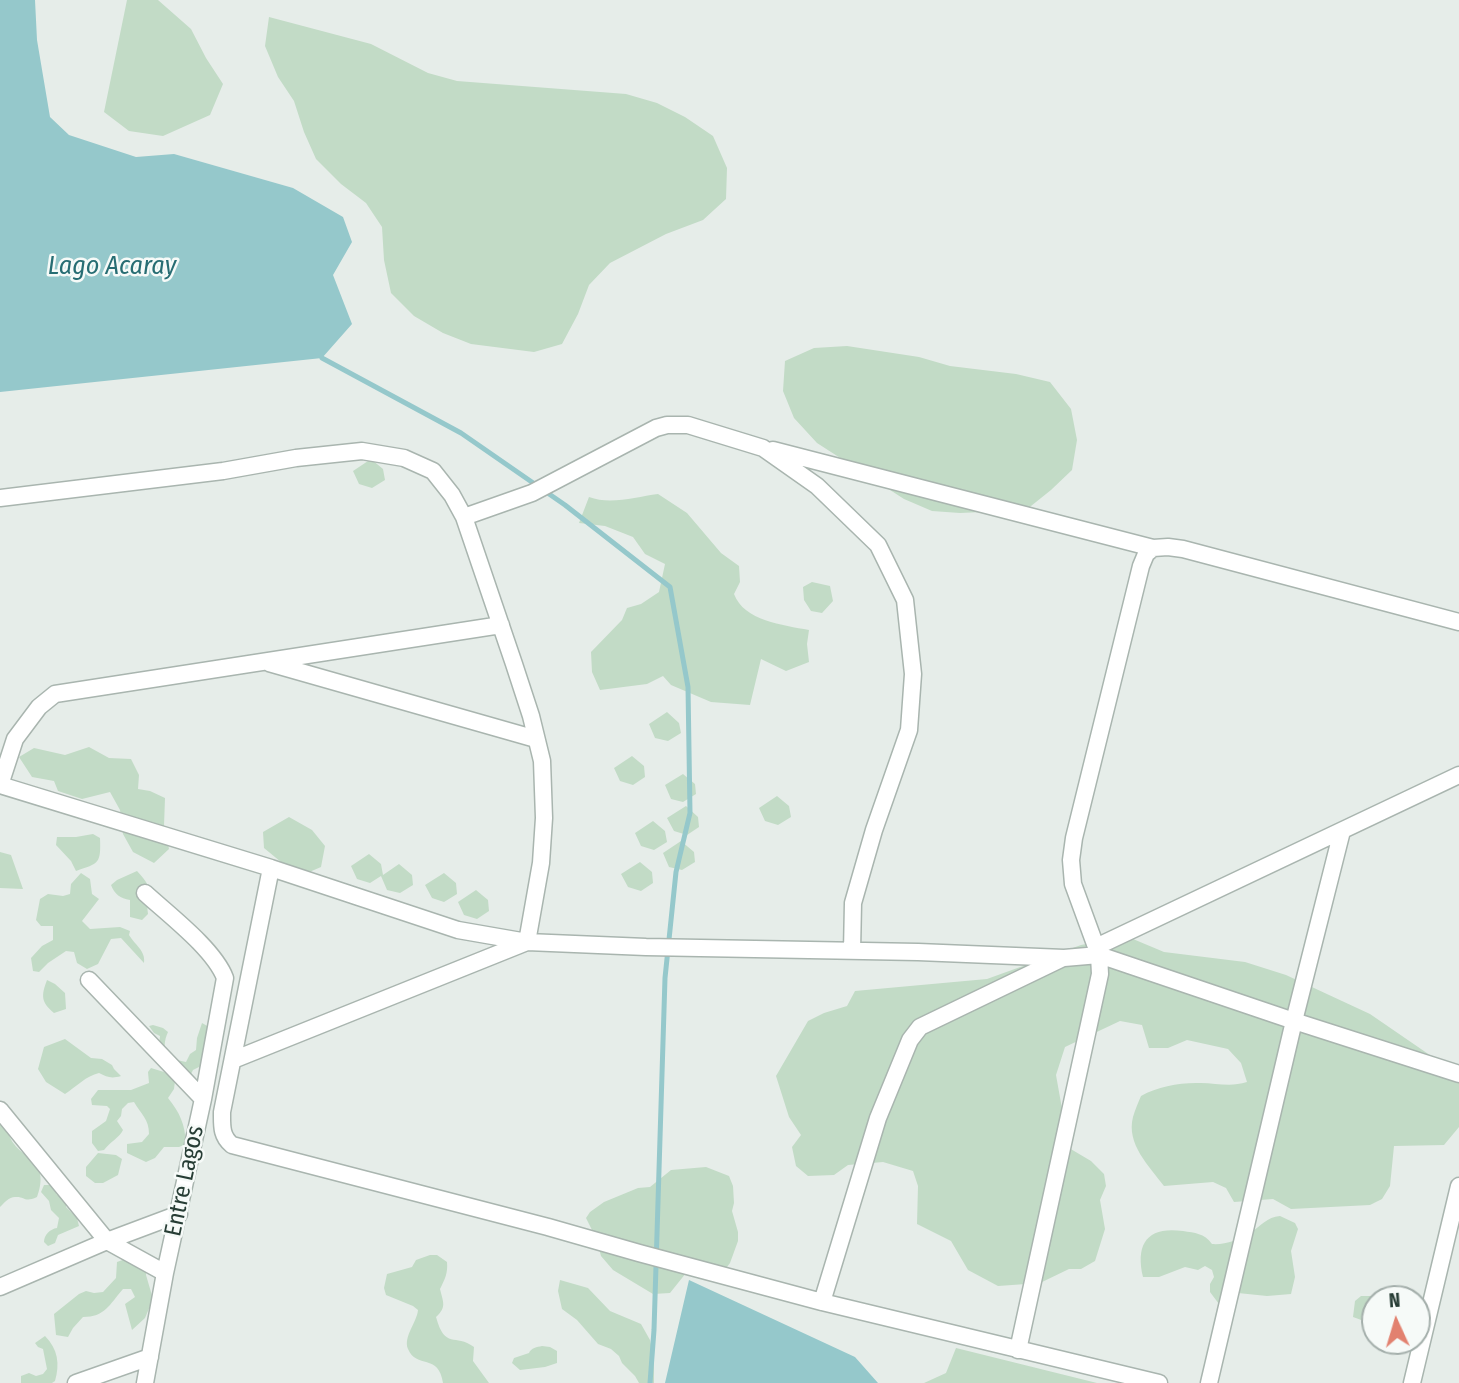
<!DOCTYPE html>
<style>
body{margin:0}
#map{position:relative;width:1459px;height:1383px;overflow:hidden;background:#e6ede9;font-family:"Fira Sans Condensed",sans-serif}
canvas{display:block}
.north{position:absolute;left:1361px;top:1285px;width:70px;height:70px;box-sizing:border-box;background:#f6faf8;border:2px solid #a3aeaa;border-radius:50%;rotate:356deg;font-size:19px;font-weight:700;line-height:28px;text-align:center;color:#273d35}
.north::after{content:'';display:block;margin:auto;width:24px;height:32px;background:#e2816f;clip-path:polygon(50% 0,100% 100%,50% 72%,0 100%)}
</style>
<div id="map">
<canvas width="1459" height="1383"></canvas>
<div class="north">N</div>
</div>
<script>
const ctx = document.querySelector('canvas').getContext('2d');
ctx.lineJoin = 'round';
function paint(path, color) {
  ctx.fillStyle = color;
  ctx.fill(path, 'evenodd');
}
function strokePath(path, color, width, dash) {
  ctx.strokeStyle = color;
  ctx.lineWidth = width;
  ctx.lineCap = dash ? 'butt' : 'round';
  ctx.setLineDash(dash || []);
  ctx.stroke(path);
}
function write(font, color, halo, rows, align = 'center') {
  ctx.font = font + ' "Fira Sans Condensed",sans-serif';
  ctx.lineWidth = 5;
  ctx.setLineDash([]);
  ctx.textBaseline = 'middle';
  ctx.strokeStyle = halo;
  ctx.fillStyle = color;
  for (const [text, x, y, turn = 0] of rows) {
    ctx.save();
    ctx.translate(x, y);
    ctx.rotate((+turn || 0) * Math.PI / 180);
    ctx.textAlign = isNaN(turn) ? turn : align;
    if (halo) ctx.strokeText(text, 0, 0);
    ctx.fillText(text, 0, 0);
    ctx.restore();
  }
}
const green = new Path2D(`
 M127,0H158L191,29L206,58L223,84L210,115L163,136L129,131L104,112Z
 M269,17L371,44L428,73L457,81L626,94L657,103L685,117L713,136L727,168L726,199L703,220L666,234L610,263L589,285L578,314L562,344L534,352L471,344L443,333L414,316L391,293L384,260L382,227L366,203L341,184L316,159L304,132L294,101L278,77L265,46Z
 M847,346L919,357L950,366L1016,374L1050,382L1071,409L1077,440L1072,470L1051,490L1026,510L960,513L932,511L904,499L817,443L794,418L783,391L785,361L814,348Z
 M371,459L383,469L385,480L372,488L359,484L353,471Z
 M658,494L687,513L721,553L739,566L740,582L734,594C744,621 783,625 809,630L807,644L809,662L786,671L761,659L750,705L711,702L671,685L663,676L647,684L600,690L592,672L591,652L622,620L627,608L641,604L659,592L665,564L645,554L633,537L605,526L579,523L589,497C610,505 636,497 658,494Z
 M812,582L830,586L833,601L822,613L811,611L804,600L803,587Z
 M667,712L679,723L681,733L668,741L655,738L649,724Z
 M89,747L109,758L131,759L139,775L138,789L150,791L165,798L164,826L169,849L154,863L133,852L123,834L120,810L110,792L82,799L58,791L54,781L32,777L19,757L34,748L65,755Z
 M632,756L644,766L645,777L633,785L620,781L614,768Z
 M683,774L695,784L696,794L683,802L671,799L665,785Z
 M777,796L789,806L791,817L778,825L765,821L759,808Z
 M686,806L698,817L699,827L687,835L674,831L667,818Z
 M289,817L312,830L325,846L321,867L307,873L281,862L264,848L263,832Z
 M653,821L665,831L667,842L654,850L641,846L635,833Z
 M93,834L100,838C101,864 99,863 76,871L71,861L56,845L57,837H76Z
 M681,841L694,852L695,862L682,870L669,867L663,853Z
 M0,852L11,855L23,889L0,888Z
 M369,854L381,864L383,875L399,864L412,875L413,885L400,893L387,890L381,876L370,883L357,879L351,866Z
 M640,862L652,872L653,883L641,891L628,887L621,874Z
 M137,871C157,892 145,891 148,914L142,920L130,917V900C120,898 115,895 111,885L117,880Z
 M81,873L90,879L92,894L99,899L82,921L90,929L120,927L130,931L129,935C135,945 146,951 144,963L121,938L111,939L98,964L87,969L77,963L74,952L66,951L48,963L39,972L33,971L31,958L42,946L53,940V926H41L36,920L40,899L48,894L63,896L70,894L71,884Z
 M444,873L456,883L457,894L444,902L432,898L425,885Z
 M476,890L488,900L489,911L477,919L464,915L458,902Z
 M1115,938L1133,939L1164,952L1245,962L1286,975L1370,1014L1437,1060L1459,1068V1127L1444,1145L1394,1146L1390,1186L1382,1199L1370,1205L1291,1209L1273,1199L1234,1202L1226,1188L1213,1182L1164,1186C1149,1166 1126,1144 1133,1117C1135,1110 1138,1103 1141,1096C1157,1087 1177,1083 1196,1083C1215,1082 1228,1088 1247,1082L1241,1063L1228,1049L1187,1040L1168,1048H1149L1142,1025L1120,1021L1065,1047L1056,1075L1069,1148L1091,1161L1104,1174L1106,1186L1100,1200L1105,1229L1095,1261L1081,1269H1069L1040,1283L998,1286L968,1270L951,1241L917,1224L918,1186L913,1171L883,1162L848,1165L834,1175L808,1176L796,1166L792,1147L801,1135L789,1117L776,1076L808,1021L824,1013L847,1006L855,991L987,979L1081,945Z
 M47,980L55,984L65,993L66,1009L54,1013C41,1002 41,996 47,980Z
 M202,1023L209,1027L206,1034L208,1047L201,1066L193,1070L189,1078L159,1046L160,1036L154,1033L149,1026L153,1025L163,1028L168,1032C160,1050 167,1059 186,1062L190,1054L196,1050L197,1038Z
 M65,1039L91,1058L102,1059L112,1065L114,1069L121,1076C111,1079 107,1077 99,1073C86,1076 77,1086 65,1094L46,1082L38,1069L44,1047Z
 M151,1068L164,1072L175,1081L174,1089L168,1098C180,1113 185,1124 186,1144L179,1147H164L155,1158L146,1162L127,1153V1144L142,1142L149,1134C149,1119 141,1114 134,1102L128,1103L122,1109L121,1116L117,1121L123,1130C120,1137 110,1142 104,1150L98,1151L92,1143V1131L106,1121L110,1109L107,1106L92,1105L91,1099L98,1090H131L149,1083L148,1072Z
 M3,1124C9,1131 9,1138 14,1144C19,1151 25,1154 32,1159C43,1169 42,1184 37,1197C24,1203 25,1196 15,1197C9,1197 4,1203 0,1207V1125Z
 M98,1153L116,1155L122,1159L118,1175L103,1183H95L86,1176V1167Z
 M706,1167L729,1176L733,1186L734,1203L732,1211L738,1232V1241L730,1263L724,1271L686,1273L670,1293L653,1294L613,1270L601,1256L596,1238L586,1218L590,1212L604,1202L638,1188L650,1187L671,1170Z
 M44,1185H52L57,1195L67,1198L66,1207L77,1218L79,1226L58,1235L55,1243L48,1246L44,1242C44,1235 50,1229 57,1228L59,1218L51,1210L49,1201L41,1192Z
 M1280,1216L1295,1223L1298,1229L1291,1251L1295,1277L1291,1294L1267,1296L1238,1293L1226,1303L1219,1304L1210,1292V1284L1214,1277L1212,1270L1205,1266L1198,1270L1185,1267L1159,1277H1143C1135,1243 1148,1226 1183,1231C1195,1233 1204,1233 1212,1244C1225,1245 1239,1240 1250,1233C1261,1226 1267,1217 1280,1216Z
 M430,1255H437L447,1262C448,1273 445,1279 440,1289C443,1302 447,1307 436,1317C445,1350 455,1333 474,1347L473,1361L489,1383H443C439,1353 416,1369 408,1349C403,1337 417,1322 418,1310L413,1306L386,1295L384,1288L387,1274L412,1267L416,1260Z
 M128,1258L146,1266V1275L153,1299L145,1318L132,1330L125,1304L135,1297L131,1289H123C109,1305 105,1317 83,1317L73,1328L68,1337L56,1335L54,1314L79,1294L86,1291L94,1293L103,1292L116,1278L117,1262Z
 M560,1280L588,1288L610,1311L641,1324L650,1340L654,1359V1383H639L635,1376L622,1363L619,1356L611,1349L598,1344L577,1320L562,1309L558,1291Z
 M1361,1296H1380L1388,1299H1375V1325L1353,1317L1355,1301Z
 M45,1336C58,1349 60,1364 55,1381L52,1383H21V1376L29,1373L36,1376L43,1374L47,1369L43,1349L38,1347L35,1343Z
 M542,1346L550,1347L557,1351V1363L545,1367L520,1370L512,1363L514,1358L529,1353C531,1348 537,1347 542,1346Z
 M956,1348L1097,1383H924L946,1373Z`);
const water = new Path2D(`
 M0,0H35L37,40L50,117L69,135L136,157L174,154L293,188L343,217L352,242L333,275L352,324L322,358L0,392Z
 M689,1280L855,1357L878,1383H665Z`);
const stream = new Path2D(`
 M322,358L461,433L565,505L670,587L688,687L690,813L676,872L665,978L654,1330L650,1383`);
const street = new Path2D(`
 M773,450L1153,548L1168,547L1183,549L1459,622
 M0,498L223,471L296,458L362,451L404,458L433,471L452,495L464,517L514,664L531,716L542,761L544,818L541,863L527,942L233,1060
 M464,517L532,493L656,428L667,425H688L763,448L817,486L878,545L905,600L913,674L909,730L874,830L853,903L852,951
 M269,663L536,739
 M0,785L271,868L458,930L527,942L646,947L918,952L1064,958L1099,955L1294,1021L1459,1074
 M0,785L15,739L39,707L55,694L501,625
 M271,868L222,1112C222,1126 221,1136 232,1145L548,1227L639,1253L822,1302L1159,1383
 M145,893C169,915 214,949 225,978L203,1099L165,1273L145,1383
 M1096,947L1459,775
 M89,980L203,1099
 M0,1110L107,1241L165,1273
 M0,1287L107,1241L179,1214
 M822,1302L878,1118L910,1040L920,1027L1061,959
 M1018,1350L1100,974L1099,955L1073,884L1071,860L1074,838L1141,566L1146,554L1153,548
 M76,1383L150,1357
 M1209,1383L1294,1021L1342,831
 M1412,1383L1459,1186`);
const streetNames = [
 ["Entre Lagos",185,1181,-78]
];
const waterNames = [
 ["Lago Acaray",112,267]
];
paint(green, '#c2dbc6');
paint(water, '#95c8cb');
strokePath(stream, '#95c8cb', 5);
strokePath(street, '#a9b5af', 19);
strokePath(street, '#fff', 16);
write('24px', '#273d35', '#f6faf8', streetNames);
write('italic 26px', '#276d73', '#f6faf8', waterNames);
</script>
